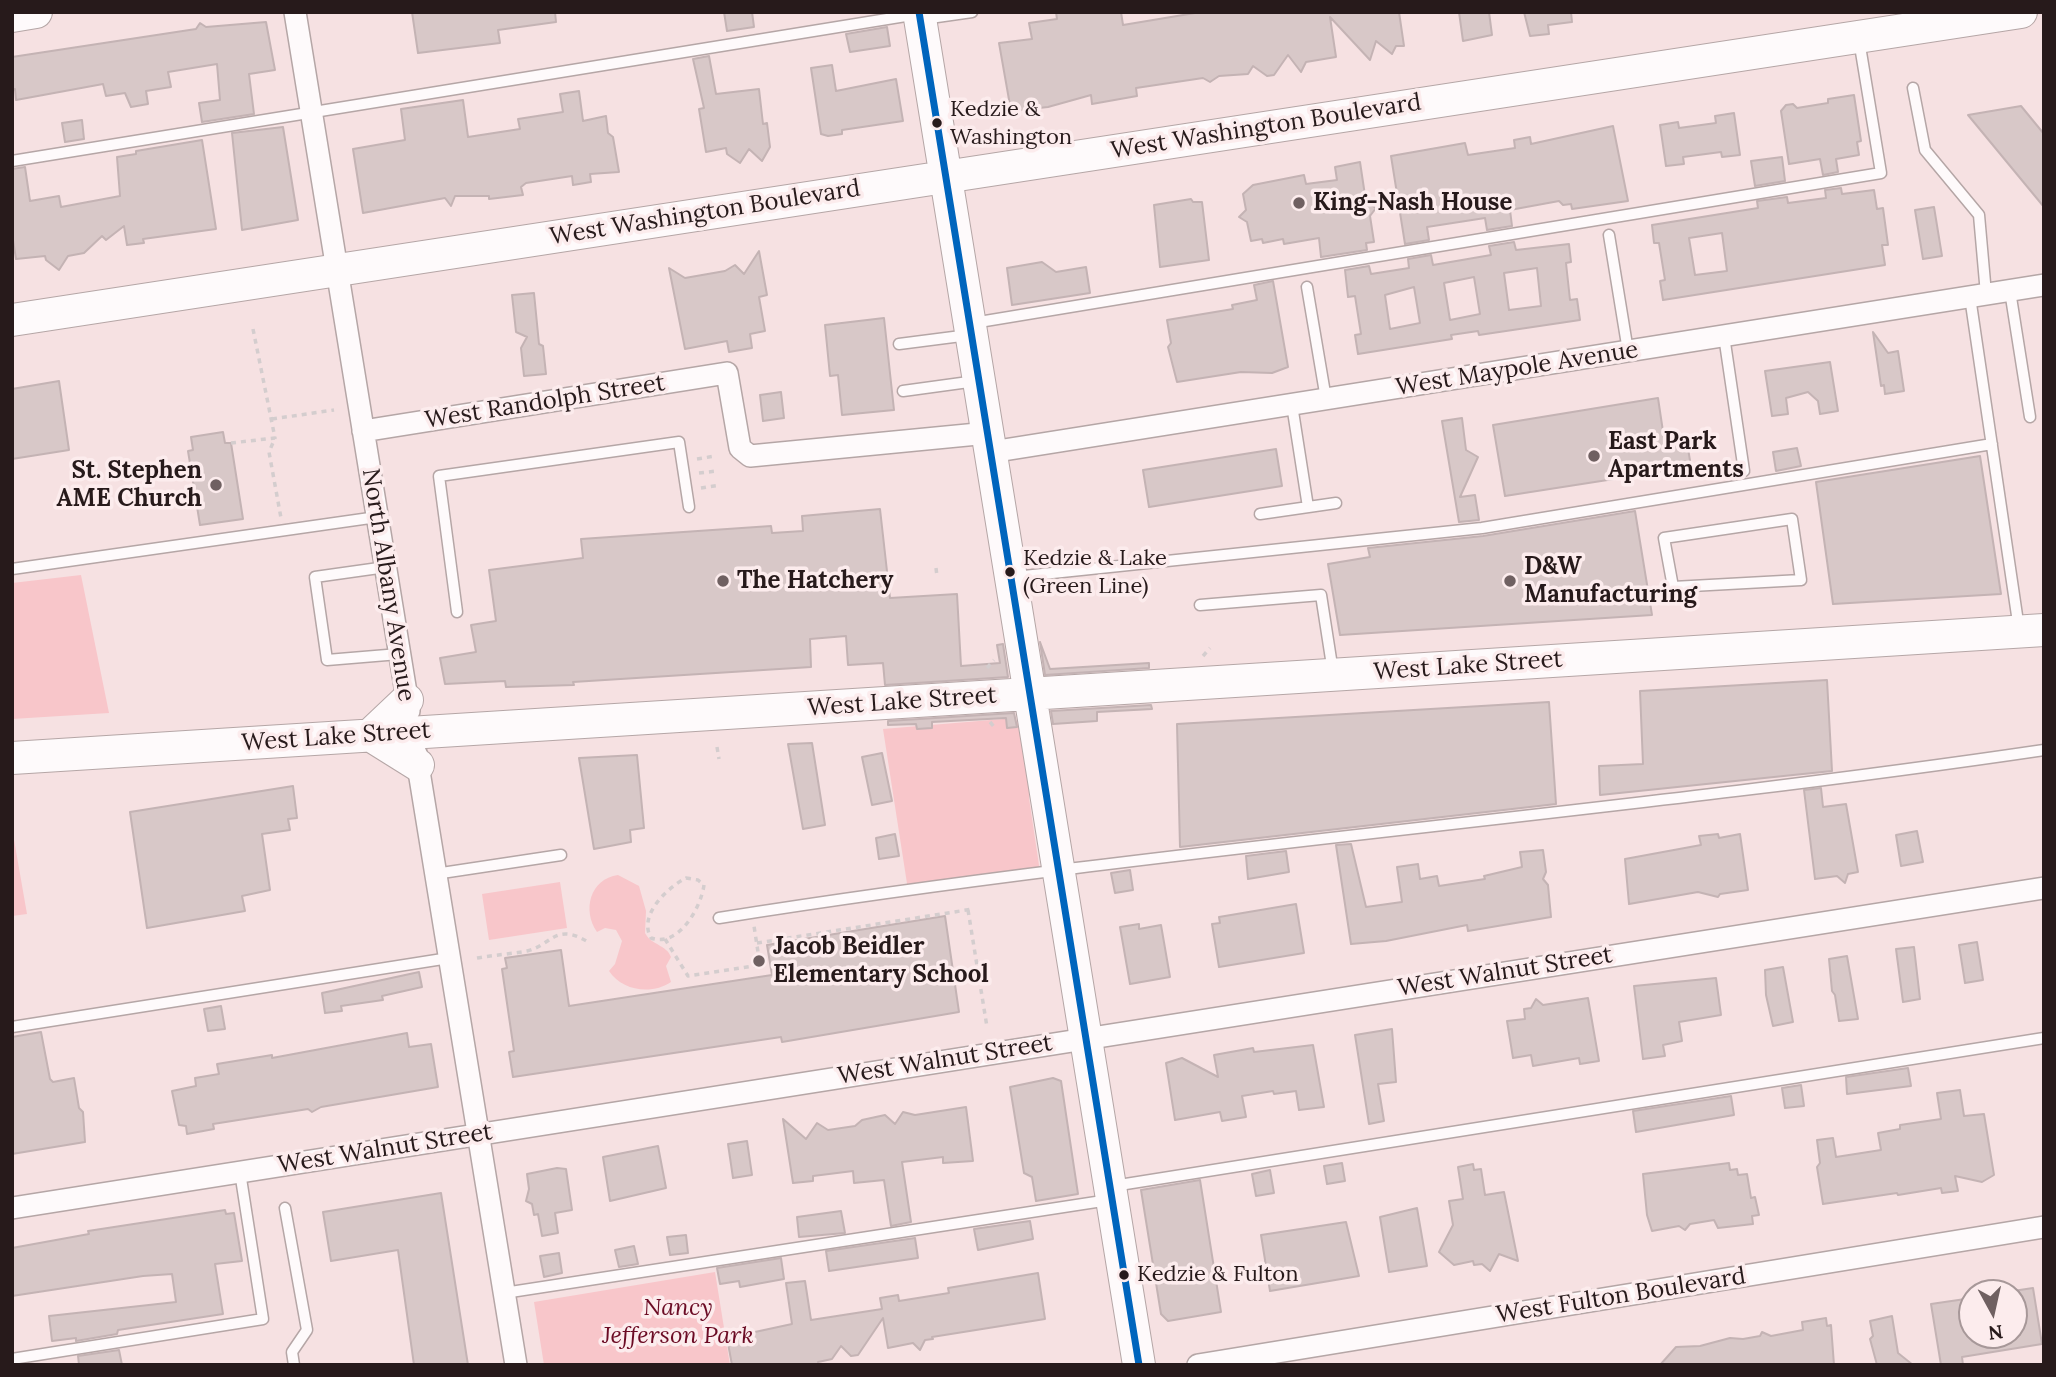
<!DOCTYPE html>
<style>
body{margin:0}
#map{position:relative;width:2056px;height:1377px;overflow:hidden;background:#f6e1e2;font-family:Lora,serif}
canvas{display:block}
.frame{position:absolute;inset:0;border:14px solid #271a1b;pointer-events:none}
.north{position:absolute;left:1958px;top:1279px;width:70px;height:70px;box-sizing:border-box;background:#fceced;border:2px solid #a79899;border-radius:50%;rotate:172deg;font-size:19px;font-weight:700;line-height:28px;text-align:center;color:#271a1b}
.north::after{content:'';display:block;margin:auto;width:24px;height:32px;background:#6f6061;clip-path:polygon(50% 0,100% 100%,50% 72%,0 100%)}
</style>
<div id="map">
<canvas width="2056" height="1377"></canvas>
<div class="frame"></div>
<div class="north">N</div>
</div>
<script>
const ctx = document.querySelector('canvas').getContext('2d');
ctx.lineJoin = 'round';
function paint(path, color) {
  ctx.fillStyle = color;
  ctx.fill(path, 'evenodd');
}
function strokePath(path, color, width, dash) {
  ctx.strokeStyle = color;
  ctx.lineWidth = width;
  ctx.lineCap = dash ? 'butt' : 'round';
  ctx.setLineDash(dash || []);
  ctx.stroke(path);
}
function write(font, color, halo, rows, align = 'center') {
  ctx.font = font + ' Lora,serif';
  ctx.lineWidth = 7;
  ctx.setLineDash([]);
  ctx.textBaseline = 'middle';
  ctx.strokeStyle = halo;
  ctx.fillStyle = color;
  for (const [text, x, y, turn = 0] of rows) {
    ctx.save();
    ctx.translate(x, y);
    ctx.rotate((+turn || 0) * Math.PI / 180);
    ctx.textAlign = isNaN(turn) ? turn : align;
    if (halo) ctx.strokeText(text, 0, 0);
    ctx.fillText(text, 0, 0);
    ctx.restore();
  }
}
const green = new Path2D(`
 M81,575L109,713L12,719V583Z
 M1015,718C1024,731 1032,782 1029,798L1040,872L908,890L883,729Z
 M12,828L27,914L12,916Z
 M618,875L639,886L646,911L645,933C651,945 667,945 671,957L666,966L671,982C652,995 622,991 609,971L615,964L622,941L616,930L605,928L597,932C582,910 590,879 618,875Z
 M560,882L567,928L489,940L482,894Z
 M715,1272L730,1365H544L534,1302Z`);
const building = new Path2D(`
 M412,12H555L556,22L498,30L500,43L418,53Z
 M724,12H752L754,27L727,31Z
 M1056,12H1121L1123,25L1201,12H1399L1404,46H1396L1392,54L1376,41L1370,60L1330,17L1336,57L1306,62L1301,72L1288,55L1274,75L1267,76L1253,66L1248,74L1219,76L1210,82L1203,78L1136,88L1137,96L1092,104L1091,95L1048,107L1011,111L999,43L1032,39L1029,23L1057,19Z
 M1459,12H1489L1492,35L1463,41Z
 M1524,12H1571L1572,22L1548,25L1549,34L1530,36Z
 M266,22L275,70L249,74L254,114L202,122L199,103L220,100L217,64L168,72L171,87L146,91L148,104L131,107L125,93L106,96L103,84L16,100L15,89L12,90V57L196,29L200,23L206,27Z
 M887,27L890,46L850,52L846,34Z
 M709,56L716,94L759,89L763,124L767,123L770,147L762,161L749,149L740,163L727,154L726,148L706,152L699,109L704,108L693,59Z
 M832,65L836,91L896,79L903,121L842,130V134L828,136L821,134L811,68Z
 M579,91L583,121L606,116L608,133L613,137L619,172L590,174L591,182L573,185L572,176L526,183L521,187L523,195L489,199V196H455L451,206L445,198L363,213L353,149L405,140L401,109L463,100L468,137L520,129L518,119L563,112L560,94Z
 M1854,95L1861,141L1857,142L1859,155L1836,159L1838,172L1823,175L1820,159L1789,164L1781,111L1786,105L1793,104L1797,108L1828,103V99Z
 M2021,106L2044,134V207L1968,115Z
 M1734,113L1740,155L1722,157L1721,152L1683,157L1684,164L1666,166L1660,125L1678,122L1679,128L1716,123L1715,116Z
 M82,120L84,139L65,142L62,123Z
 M1613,126L1628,201L1572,209L1571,204L1563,205L1559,201L1510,210L1512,226L1487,230L1485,218L1427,227L1429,240L1405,244L1391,156L1465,143L1468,155L1515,148L1514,140L1530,137L1531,144Z
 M283,127L298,220L242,230L232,133Z
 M202,140L216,229L143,239L144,243L127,245L124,226L106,240L102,236L84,253L68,256L59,270L46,260L45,256L16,259L12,234V169L25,167L30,201L59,196L61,207L120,196L117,157L136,154V151Z
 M1782,157L1785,181L1755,186L1751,161Z
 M1360,162L1366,202L1376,208L1370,216L1374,242L1366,243L1367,250L1321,257L1319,238L1284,244L1283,239L1263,243L1262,239L1251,241L1247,222L1239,217L1246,210L1243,194L1253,185L1304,175L1306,184L1337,180L1335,167Z
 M1841,188L1842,194L1874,190L1877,209L1883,208L1888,245H1882L1885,265L1663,300L1660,281L1665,280L1659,243H1654L1652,225L1758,208L1757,201L1787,197L1788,203L1826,198L1825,190ZM1722,233L1727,271L1695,275L1689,238Z
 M1191,199L1193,202H1202L1209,260L1160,267L1154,205Z
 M1934,207L1942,256L1923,259L1915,210Z
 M1514,242L1516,250L1569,244L1571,262L1566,263L1570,300L1577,299L1580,320L1479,335L1478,331L1451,335L1452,339L1358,354L1355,335L1361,334L1355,296L1348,297L1345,270L1369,266L1371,274L1409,268L1408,259L1431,255L1433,265L1491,255L1489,246ZM1537,268L1541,306L1509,310L1504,273ZM1474,277L1480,314L1450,320L1444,283ZM1414,287L1420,323L1390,329L1385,295Z
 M759,251L767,295L759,297L765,331L750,334L752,348L729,352L727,341L685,349L669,268L685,278L725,271L735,265L744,274Z
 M1042,262L1056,272L1086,267L1090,293L1012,305L1007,268Z
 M1273,281L1288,367L1272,373L1241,372L1177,382L1168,347L1171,343L1167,320L1233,309L1232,305L1257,300L1254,285Z
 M534,293L539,344L543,346L546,374L524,376L521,348L527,337L516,332L512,295Z
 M884,318L894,410L842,415L838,375L830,376L825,325Z
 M1873,332L1888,353L1898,351L1904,391L1885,394L1884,385L1881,386Z
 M1830,362L1838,411L1820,414L1818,401L1808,392L1786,398L1788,414L1772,416L1765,371Z
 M59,381L69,450L12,459V389Z
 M781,392L784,418L763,421L760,395Z
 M1658,398L1665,445L1687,442L1691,467L1505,496L1493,425Z
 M1462,418L1466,450L1478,457L1460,497L1475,495L1479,520L1459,522L1442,421Z
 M223,432L225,443H231L243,519L200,525L188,451L193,450L191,437Z
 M1797,448L1801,466L1776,471L1773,452Z
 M1276,449L1282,486L1149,507L1143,470Z
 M1980,456L2001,594L1833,604L1816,482Z
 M880,509L890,598L957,594L961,666L1000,663L997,645L1003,644L1008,677L885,685L883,663L848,665L846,636L810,639L811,667L573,682L574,685L506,687L505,681L445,684L440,658L476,652L471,625L496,621L489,570L583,558L581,539L771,526L772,533L803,531L802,516Z
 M1635,511L1652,615L1340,635L1328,564L1370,557L1368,548L1483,536Z
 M1040,642L1050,669L1149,663V668L1045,675Z
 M1827,680L1832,771L1600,795L1599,766L1643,764L1640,691Z
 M1549,702L1556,804L1180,847L1177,724Z
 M1151,705L1152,709L1097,712V721L1053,724L1051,711Z
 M1014,713L1017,727L1007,728L1006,718L932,722V728L917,729L916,724L888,725V721Z
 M812,743L825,825L803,829L788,744Z
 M882,753L892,801L872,805L862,757Z
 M637,755L644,828L630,830L631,842L594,849L579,758Z
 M293,786L297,818L288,819L290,830L262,834L270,890L242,896L245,911L147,928L130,812Z
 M1821,788L1823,807L1846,804L1858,872L1848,874L1845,883L1837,876L1815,879L1804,790Z
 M1917,831L1923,862L1901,866L1896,835Z
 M895,834L899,856L879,859L876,838Z
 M1718,834L1719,838L1740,834L1748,890L1720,894L1718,897L1698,892L1629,904L1625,859L1701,845L1699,836Z
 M1351,844L1366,907L1402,902L1397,867L1418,864L1420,879L1437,876L1439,886L1485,879L1484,876L1522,867L1520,852L1543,850L1546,872L1543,879L1548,885L1551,917L1468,931L1467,925L1386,941L1351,944L1336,845Z
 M1286,851L1289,872L1248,879L1246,856Z
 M1130,870L1133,890L1115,893L1111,873Z
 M1296,904L1304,953L1219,967L1212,924L1220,923L1219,917Z
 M945,916L959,1012L782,1042L781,1037L513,1077L509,1052L514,1051L502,969L507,968L505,958L561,950L569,1006L772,975L767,945Z
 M1139,924V929L1161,925L1170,977L1130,984L1120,927Z
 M1977,942L1983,980L1965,983L1959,945Z
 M1914,947L1920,999L1903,1002L1896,949Z
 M1847,956L1858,1019L1839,1021L1835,995L1832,991L1829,959Z
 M1783,967L1793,1022L1773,1026L1766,995L1765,970Z
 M419,972L422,987L382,996L383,1000L341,1006L342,1011L325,1013L322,993Z
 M1716,978L1721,1015L1679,1022L1682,1041L1663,1045L1665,1056L1643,1059L1634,986Z
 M1588,998L1599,1061L1580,1064L1579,1058L1533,1066L1531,1055L1513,1058L1507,1021L1525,1019L1524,1009L1531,1008L1536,999L1543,1005Z
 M221,1006L225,1029L208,1031L204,1009Z
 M1392,1029L1396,1082L1378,1084L1384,1121L1369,1124L1355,1035Z
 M41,1032L50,1079L53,1082L74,1078L79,1108L83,1112L85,1142L12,1154V1037Z
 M407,1033L409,1047L431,1044L438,1087L321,1107L312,1112L308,1109L213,1124L214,1129L187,1134L186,1126L179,1125L172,1091L196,1086L195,1078L219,1074L217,1064L272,1055V1058Z
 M1313,1045L1324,1107L1299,1110L1296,1091L1274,1094L1273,1091L1242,1096L1246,1117L1222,1121L1220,1112L1175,1120L1166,1063L1182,1058L1218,1077L1214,1055L1253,1048L1254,1052Z
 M1908,1068L1911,1086L1847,1094L1846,1077Z
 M1053,1078L1061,1081L1078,1194L1036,1201L1032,1177L1024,1173L1010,1087Z
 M1801,1085L1804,1106L1785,1108L1782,1088Z
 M1960,1090L1964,1116L1984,1114L1994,1175L1982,1182L1955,1176L1958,1191L1942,1193L1941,1188L1898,1195L1897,1193L1823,1204L1817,1167L1820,1163L1817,1140L1833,1138L1836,1157L1881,1150L1878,1133L1900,1129V1125L1941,1119L1937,1093Z
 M1731,1096L1734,1115L1636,1132L1633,1111Z
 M966,1107L973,1161L943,1163V1157L902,1162L911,1222L891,1226L884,1180L854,1183L853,1171L813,1176V1181L793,1183L783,1119L806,1139L817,1123L828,1130L855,1126L862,1120L885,1115L895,1124L903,1112L915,1115Z
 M747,1141L752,1175L733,1178L728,1144Z
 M658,1146L666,1188L610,1201L603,1157Z
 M1342,1163L1345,1181L1327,1184L1324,1166Z
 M1729,1163L1730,1170L1737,1169L1738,1175L1747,1174L1751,1198L1755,1197L1759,1215L1752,1216L1753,1224L1718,1228L1714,1220L1690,1224L1685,1230L1679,1226L1652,1231L1647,1215L1643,1174Z
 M1473,1164L1474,1170L1481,1169L1485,1195L1504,1192L1518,1261L1499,1254L1490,1271L1482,1264L1474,1265L1473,1261L1454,1265L1439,1252L1453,1225L1449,1201L1463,1199L1458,1167Z
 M557,1168L566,1169L572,1210L555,1213L558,1233L542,1236L538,1214L534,1215L532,1204L526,1201L529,1189L527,1174Z
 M1270,1170L1274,1193L1256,1196L1252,1174Z
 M1200,1180L1221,1312L1168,1321L1161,1314L1141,1190Z
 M441,1193L468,1365H414L398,1250L331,1261L323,1212Z
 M1417,1208L1427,1266L1389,1272L1380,1217Z
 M225,1210L226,1214L234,1213L242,1261L215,1264L223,1314L118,1330L117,1334L76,1341V1338L52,1341L49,1316L176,1302L172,1274L143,1276L12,1296V1248L89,1234L88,1231Z
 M841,1211L845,1233L799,1237L797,1217Z
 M1030,1221L1033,1239L978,1250L974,1229Z
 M1346,1222L1359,1276L1270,1291L1261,1235Z
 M686,1235L688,1253L670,1255L667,1237Z
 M915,1238L918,1258L829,1271L826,1251Z
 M634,1246L638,1264L619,1267L615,1250Z
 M559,1253L562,1273L544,1277L540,1256Z
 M781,1258L784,1279L740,1287L739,1281L720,1284L717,1268Z
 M1038,1273L1045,1319L932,1337L933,1339L925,1340L920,1350L913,1343L888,1348L883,1318L858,1355L851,1356L841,1346L832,1359L818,1362L819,1365H732L727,1338L792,1324L786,1283L805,1281L811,1320L882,1309L880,1298L898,1295L899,1301L949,1293L948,1288Z
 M2033,1288L2042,1344L1962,1357L1963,1365H1941L1931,1304L1972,1298V1335H2020L2013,1291Z
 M1892,1316L1898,1353L1913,1365H1877L1870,1339L1873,1336L1870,1321Z
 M1826,1318L1827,1326L1831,1325L1834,1365H1660L1676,1347L1700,1346L1730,1338L1743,1339L1760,1336L1762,1332L1771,1336L1803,1330L1802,1322Z
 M119,1350L122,1365H79L78,1356Z`);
const path = new Path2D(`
 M253,329L275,438
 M272,419L334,410
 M231,443L275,438L269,452L281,518
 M697,459L715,456
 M699,473L717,471
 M701,488L720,485
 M936,568L937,576
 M1203,656L1210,648
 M987,668L994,660
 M990,722L996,729
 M717,747L719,759
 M686,878L698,880L704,885C701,907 679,948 651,938C638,915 667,888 686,878Z
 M968,910L987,1027
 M665,939L688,976L760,965L754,926
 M757,943L973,909
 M477,958C494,955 511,954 527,951C552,945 555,922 588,942`);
const lane = new Path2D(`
 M923,19L972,12
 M1913,88L1925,150L1979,215L1986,294
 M12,161L918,14
 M1609,235L1628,351
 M1307,287L1326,399
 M2010,291L2030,417
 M1970,297L2019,629
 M973,323L1881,173L1859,40
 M1724,336L1744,471
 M899,344L969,335
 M903,391L976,381
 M1292,405L1308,507
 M1260,514L1336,503
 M1792,519L1801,580L1673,587L1664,538Z
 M386,567L315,577L327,660L399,654
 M12,569L377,517
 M1014,577L1482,528L1992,444
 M1200,605L1321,595L1333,672
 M457,612L439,476L679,442L689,507
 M435,874L561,855
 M719,918C1159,848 1603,815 2044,750
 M12,1027L449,958
 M1113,1186L2044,1038
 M285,1208L307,1330L292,1352L294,1365
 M504,1293L1109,1200
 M12,1359L263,1319L240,1172`);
const street = new Path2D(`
 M295,12L409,711
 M363,431L727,373L740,448L750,456L988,433
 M991,452L2044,285
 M416,753L516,1365
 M12,1208L2044,888
 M1198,1365L2044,1227`);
const secondary = new Path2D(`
 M919,12L1139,1365
 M12,16L36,12
 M12,320L2021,12
 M407,700L370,735L418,765
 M12,758L2044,630`);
const bus1 = new Path2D(`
 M919,12L1139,1365`);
const markers = [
 [937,123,6,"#271a1b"],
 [1299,203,7,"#6f6061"],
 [1594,456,7,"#6f6061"],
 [216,485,7,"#6f6061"],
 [1010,572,6,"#271a1b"],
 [723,581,7,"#6f6061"],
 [1510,581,7,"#6f6061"],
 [759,961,7,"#6f6061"],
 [1124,1275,6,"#271a1b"]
];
const busNames = [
 ["Kedzie &",950,110],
 ["Washington",950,138],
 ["Kedzie & Lake",1023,559],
 ["(Green Line)",1023,587],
 ["Kedzie & Fulton",1137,1275]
];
const streetNames = [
 ["West Washington Boulevard",1266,127,-9],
 ["West Washington Boulevard",705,213,-9],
 ["West Maypole Avenue",1517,369,-9],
 ["West Randolph Street",545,402,-9],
 ["North Albany Avenue",388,585,81],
 ["West Lake Street",1468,666,-4],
 ["West Lake Street",902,702,-4],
 ["West Lake Street",336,737,-4],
 ["West Walnut Street",1505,972,-9],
 ["West Walnut Street",945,1060,-9],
 ["West Walnut Street",385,1149,-9],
 ["West Fulton Boulevard",1621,1296,-9]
];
const poiNames = [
 ["King-Nash House",1313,203],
 ["East Park",1608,442],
 ["Apartments",1608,470],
 ["St. Stephen",202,471,"right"],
 ["AME Church",202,499,"right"],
 ["D&W",1524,567],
 ["Manufacturing",1524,595],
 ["The Hatchery",737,581],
 ["Jacob Beidler",773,947],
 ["Elementary School",773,975]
];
const parkNames = [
 ["Nancy",678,1308],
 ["Jefferson Park",678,1336]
];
paint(green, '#f8c6ca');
paint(building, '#d8c8c8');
strokePath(building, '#c4b3b4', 2);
strokePath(lane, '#b5a6a6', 13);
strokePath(street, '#b5a6a6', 24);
strokePath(secondary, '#b5a6a6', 34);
strokePath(path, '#d4cdce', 3.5, [5, 5]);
strokePath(lane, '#fefafb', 10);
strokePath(street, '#fefafb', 21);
strokePath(secondary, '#fefafb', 32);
strokePath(bus1, '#0065bd', 7);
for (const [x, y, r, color] of markers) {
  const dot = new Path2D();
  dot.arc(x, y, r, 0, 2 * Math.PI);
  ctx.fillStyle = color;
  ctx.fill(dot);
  strokePath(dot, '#fceced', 2.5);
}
write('22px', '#271a1b', '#fceced', busNames, 'left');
write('24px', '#271a1b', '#fceced', streetNames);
write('bold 24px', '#271a1b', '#fceced', poiNames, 'left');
write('italic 24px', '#6b0b24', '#fceced', parkNames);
</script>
